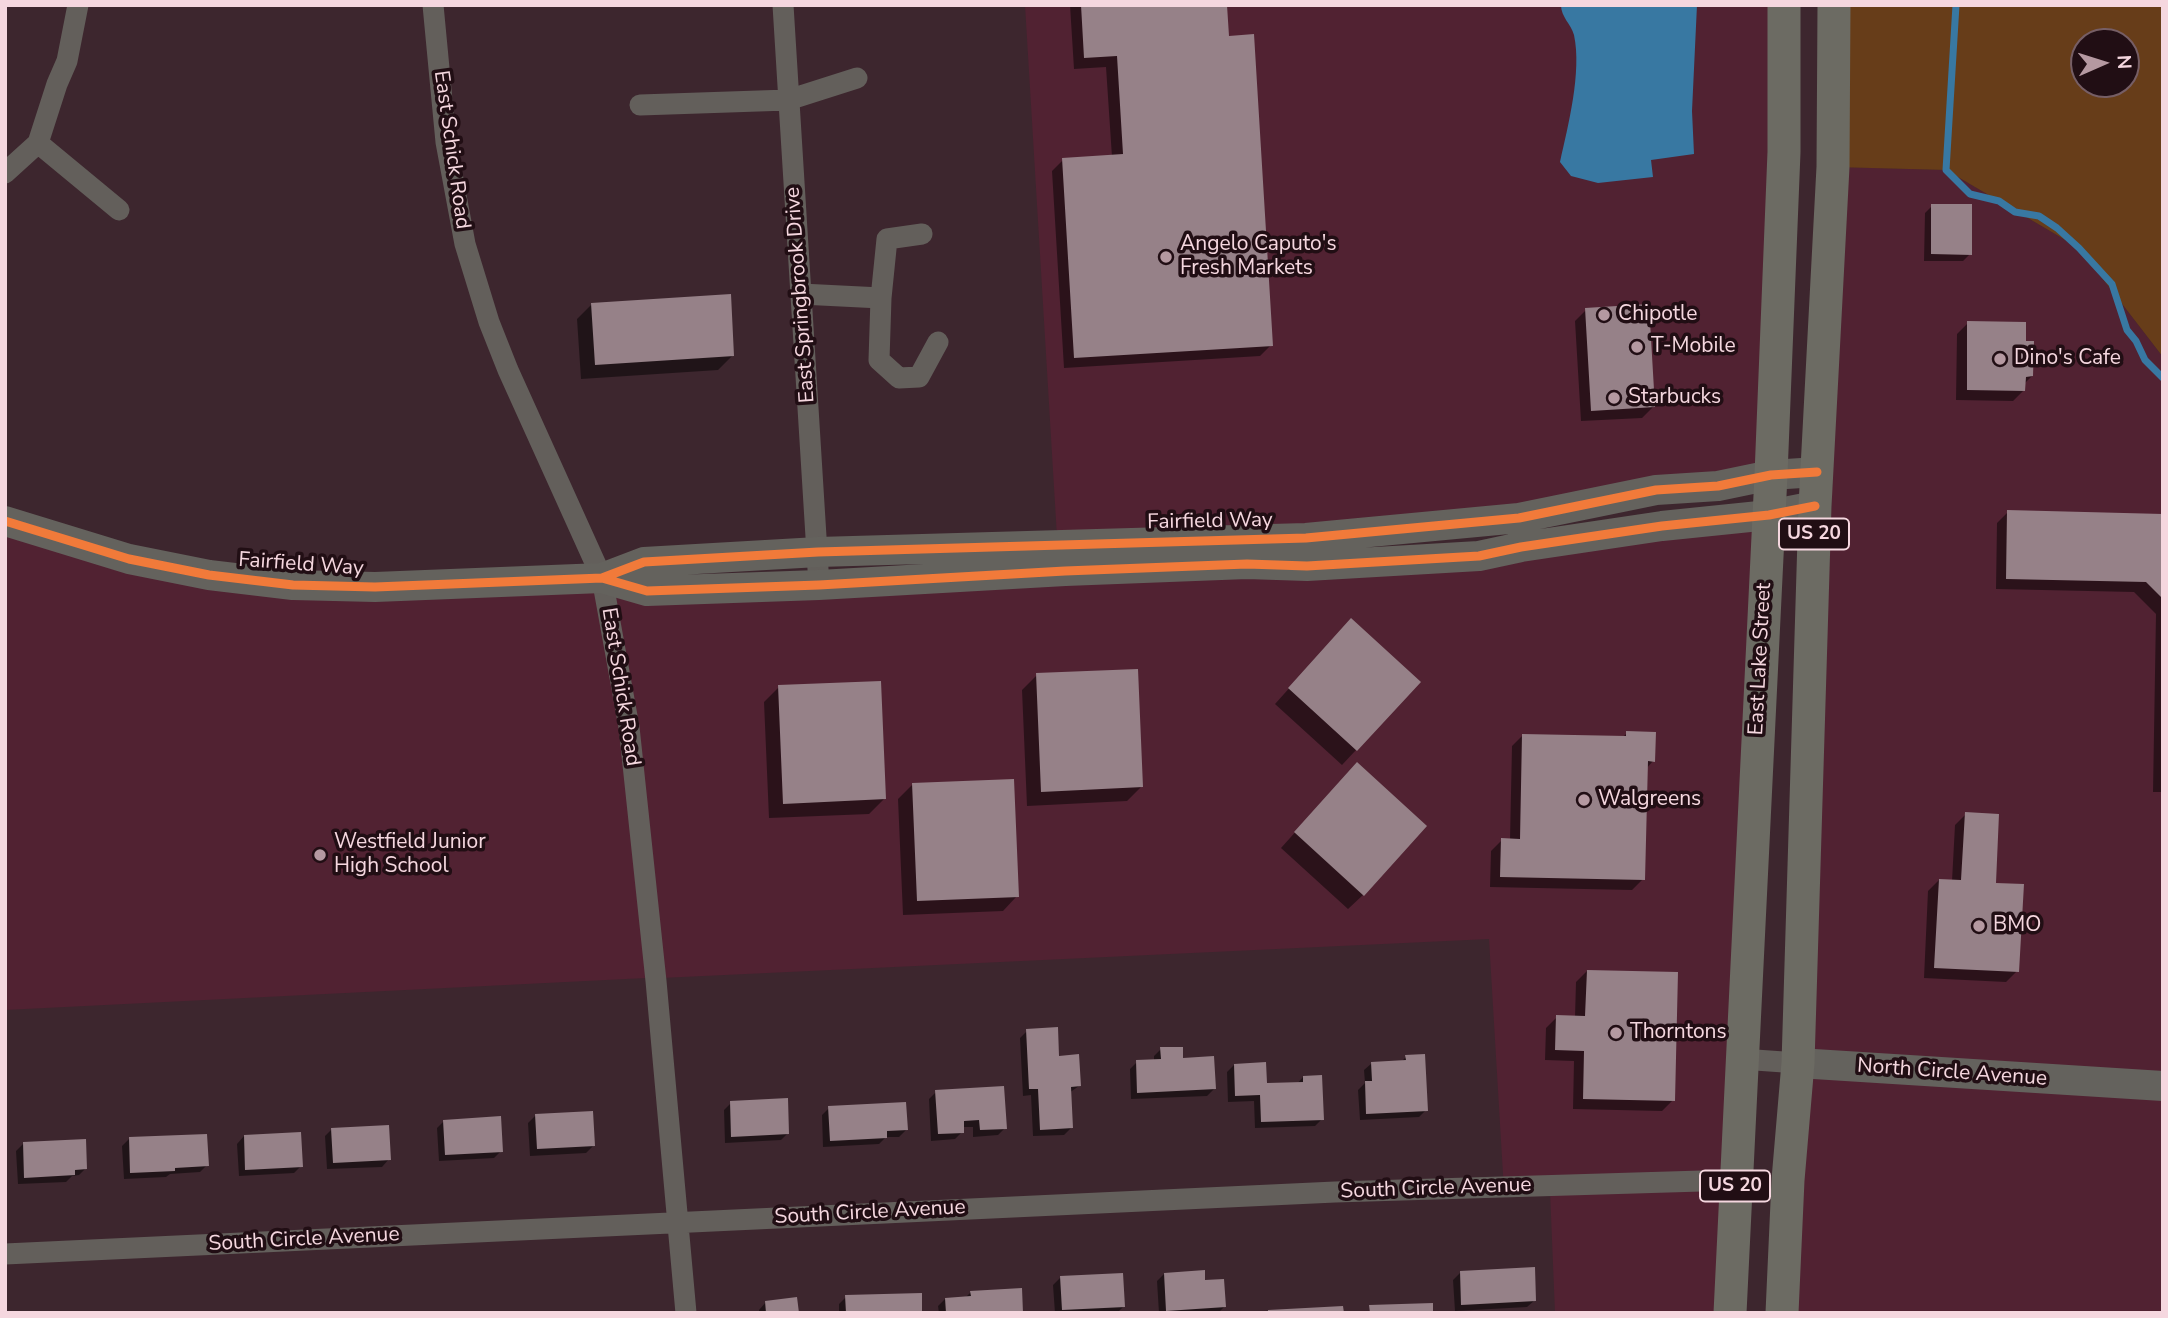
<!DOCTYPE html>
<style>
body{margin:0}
#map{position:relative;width:2168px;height:1318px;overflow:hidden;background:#3d262e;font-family:"Nunito Sans",sans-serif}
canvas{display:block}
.frame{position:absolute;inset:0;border:7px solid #f5d7df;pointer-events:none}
.north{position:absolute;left:2070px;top:28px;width:70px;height:70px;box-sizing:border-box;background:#210e14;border:2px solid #765e65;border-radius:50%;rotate:87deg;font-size:19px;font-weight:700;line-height:28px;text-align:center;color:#f5d7df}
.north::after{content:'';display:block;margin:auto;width:24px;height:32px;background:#b599a1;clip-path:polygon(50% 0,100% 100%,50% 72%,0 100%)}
</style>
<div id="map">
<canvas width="2168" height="1318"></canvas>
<div class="frame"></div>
<div class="north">N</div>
</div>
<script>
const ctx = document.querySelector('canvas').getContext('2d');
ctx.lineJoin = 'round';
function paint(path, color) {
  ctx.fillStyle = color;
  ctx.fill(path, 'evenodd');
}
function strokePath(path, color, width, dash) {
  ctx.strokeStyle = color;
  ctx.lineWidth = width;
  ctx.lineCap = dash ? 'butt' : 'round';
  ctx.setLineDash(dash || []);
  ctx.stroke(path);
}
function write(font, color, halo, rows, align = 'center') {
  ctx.font = font + ' "Nunito Sans",sans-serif';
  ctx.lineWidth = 7;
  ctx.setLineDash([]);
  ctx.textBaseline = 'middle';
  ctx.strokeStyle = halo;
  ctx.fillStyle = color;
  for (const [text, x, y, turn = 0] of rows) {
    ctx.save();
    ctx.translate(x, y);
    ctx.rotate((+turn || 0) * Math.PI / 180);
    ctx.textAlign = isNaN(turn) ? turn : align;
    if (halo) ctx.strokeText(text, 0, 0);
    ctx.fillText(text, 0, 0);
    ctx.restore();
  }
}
const built = new Path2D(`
 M1025,5H1775L1764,469L1526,508L1314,528L1057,537Z
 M1844,167L1946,170L2079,248L2163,357V1074L1811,1050Z
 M1761,524L1726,1313H1555L1550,1191H1504L1489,939L661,978L612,589L1467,565Z
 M5,528L201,579L596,584L623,731L646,978L5,1010Z
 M1804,1071L2163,1094V1313H1791Z`);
const green = new Path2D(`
 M1835,5H2163V357L2079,248L1946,170L1833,167ZM2084,42H2126V84H2084Z`);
const water = new Path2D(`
 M1561,5H1697L1692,111L1694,154L1651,160L1653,177L1598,183L1571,176L1560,162C1568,126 1582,72 1574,35C1571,24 1561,17 1561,5Z`);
const shadow = new Path2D(`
 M1070,5H1226L1228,38L1271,345L1260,356L1064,368L1052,171L1063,160L1112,157L1106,67L1074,69Z
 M1932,206L1970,254L1963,261H1924L1925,213Z
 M592,304L733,355L718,370L581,379L577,319Z
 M1586,310L1653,407L1642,418L1581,421L1575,321Z
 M1968,323L2025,343L2032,376L2024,384V390L2013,401L1956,400L1957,334Z
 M2008,512L2163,515V792H2153L2156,614L2134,592L1996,589L1997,523Z
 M1337,635L1356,750L1342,765L1275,704Z
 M1037,675L1141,787L1127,801L1027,806L1022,690Z
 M779,687L884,799L869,814L769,818L764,702Z
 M1627,733L1653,761L1646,769L1643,879L1632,890L1490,887L1491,851L1502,840H1510L1512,746L1523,735L1622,738Z
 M1343,779L1363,895L1348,909L1281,848Z
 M912,785L1017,896L1003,911L903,915L898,799Z
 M1966,814L1994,884L2017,971L2006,982L1924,978L1928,891L1939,880L1952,881L1955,825Z
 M1587,971L1673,1100L1662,1111L1573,1109L1574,1061L1545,1060L1546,1028L1557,1017H1575L1576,982Z
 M1027,1031L1057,1057L1079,1086L1069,1093L1071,1128L1064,1135L1033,1136L1031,1095L1023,1096L1020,1038Z
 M1161,1049L1182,1060L1214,1089L1207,1096L1131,1099L1130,1069L1137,1062L1154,1061V1056Z
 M1406,1057L1426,1110L1419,1117L1360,1120L1358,1090L1365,1083L1364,1070L1372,1063L1401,1062Z
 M1234,1065L1265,1085L1297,1084L1303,1077L1322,1119L1315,1126L1255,1128L1254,1101L1228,1102L1227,1072Z
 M936,1092L1005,1128L998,1135L973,1137V1127H962V1132L955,1139L931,1141L929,1099Z
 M731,1103L788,1133L781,1140L725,1143L724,1110Z
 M829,1108L906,1130L899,1137H886L879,1144L823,1147L822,1115Z
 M535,1116L593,1146L586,1153L530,1156L528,1123Z
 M444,1121L501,1151L494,1158L439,1161L437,1128Z
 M332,1129L389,1159L382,1167L327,1169L325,1136Z
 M244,1136L301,1166L294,1173L239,1176L237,1144Z
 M129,1139L207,1165L200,1172L170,1174L166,1177L124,1179L122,1146Z
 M23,1144L86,1168L79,1175L72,1176L66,1182L18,1184L16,1151Z
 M1460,1273L1535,1300L1527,1307L1455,1311L1453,1280Z
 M1164,1274L1204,1282L1224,1307L1218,1313H1159L1157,1281Z
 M1060,1278L1123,1307L1117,1313H1055L1053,1285Z
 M971,1292L1021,1313H939L938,1306L945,1299L965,1298Z
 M846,1297L921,1313H839V1304Z
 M766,1302L797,1313H759V1310Z`);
const stream = new Path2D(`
 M1956,5L1946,170L1970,194L1999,201L2015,212L2039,216L2057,228L2079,248L2112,284L2127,330L2136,341L2145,360L2163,378`);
const building = new Path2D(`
 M1081,5H1227L1229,36L1254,34L1273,346L1074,358L1062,158L1123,154L1117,56L1084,58Z
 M1931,204H1972V255L1931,254Z
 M731,294L734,356L595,365L591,303Z
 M1649,304L1655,407L1591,411L1585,308Z
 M1967,321L2026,322V341H2034L2033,376L2026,377L2025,391L1967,390Z
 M2007,510L2163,514V599L2146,582L2006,579Z
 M1351,618L1421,682L1357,751L1288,688Z
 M1138,669L1143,787L1041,792L1036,673Z
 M881,681L886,799L783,804L778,685Z
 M1626,731L1656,732L1655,762L1648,761L1645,880L1500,877L1501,838L1520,839L1522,734L1626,736Z
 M1357,762L1427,826L1364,896L1294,832Z
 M1014,779L1019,897L917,901L912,783Z
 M1965,812L1999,814L1996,883L2024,884L2019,972L1934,968L1939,879L1961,880Z
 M1587,970L1678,972L1675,1101L1583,1099L1584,1051L1555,1050L1556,1015L1585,1016Z
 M1058,1027L1059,1056L1079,1054L1081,1086L1071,1087L1073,1128L1040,1130L1038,1089H1029L1026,1029Z
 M1160,1047H1183V1058L1214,1056L1216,1089L1137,1093L1136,1060L1161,1059Z
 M1425,1054L1428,1111L1366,1114L1365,1081H1372L1371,1062L1406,1060L1405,1055Z
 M1266,1062L1267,1083L1303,1082V1076L1322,1075L1324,1120L1261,1122L1260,1095L1235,1096L1234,1064Z
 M1004,1086L1007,1129L980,1130L979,1120L964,1121V1133L938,1134L935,1090Z
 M788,1098L789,1134L731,1137L730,1101Z
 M906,1102L908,1130L887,1131V1138L830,1141L828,1106Z
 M593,1111L595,1146L537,1149L535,1114Z
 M501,1116L503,1152L445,1155L443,1120Z
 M389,1125L391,1160L333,1163L331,1128Z
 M301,1132L303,1167L245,1170L244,1135Z
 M207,1134L209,1166L175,1168V1171L130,1173L129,1137Z
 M86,1139L87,1169L75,1170V1175L24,1178L23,1142Z
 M1535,1267L1536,1301L1461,1305L1460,1271Z
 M1205,1270V1280L1224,1279L1226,1307L1166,1311L1164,1273Z
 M1123,1273L1125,1307L1062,1310L1060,1276Z
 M1022,1288L1023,1313H946L945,1298L971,1296L970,1291Z
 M922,1293V1313H846L845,1295Z
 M797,1297L799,1313H766L765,1301Z
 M1433,1303V1313H1370L1369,1305Z
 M1343,1306L1344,1313H1268V1310Z`);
const street = new Path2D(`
 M433,5L446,142L465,244L489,322L508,370L602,578L629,727L656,981L686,1313
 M783,5L819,585
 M640,105L788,100L857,78
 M38,143L119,210
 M5,173L38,143L57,84L67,61L78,5
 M922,234L887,239L881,298L879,360L899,378L919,377L938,342
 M801,294L881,298
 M1741,1059L1798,1063
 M5,1254L1335,1192L1735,1180`);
const secondary = new Path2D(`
 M5,521L129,559L209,575L293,585L375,587L602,578L644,562L818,552L1306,538L1519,518L1656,490L1718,486L1771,475L1817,472
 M602,578L647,591L819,585L1065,571L1247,564L1307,566L1479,556L1521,547L1662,526L1769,515L1815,506
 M1798,1063L2163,1086`);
const primary = new Path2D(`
 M1730,1313L1771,475L1784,152V5
 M1782,1313L1788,1180L1798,1063L1815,506L1833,167L1834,5`);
const cycleway = new Path2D(`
 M5,521L129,559L209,575L293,585L375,587L602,578L644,562L818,552L1306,538L1519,518L1656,490L1718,486L1771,475L1817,472
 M602,578L647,591L819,585L1065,571L1247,564L1307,566L1479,556L1521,547L1662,526L1769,515L1815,506`);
const markers = [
 [1166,257,7,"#b599a1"],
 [1604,315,7,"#b599a1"],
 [1637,347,7,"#b599a1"],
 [2000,359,7,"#b599a1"],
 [1614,398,7,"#b599a1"],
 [1584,800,7,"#b599a1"],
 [320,855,7,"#b599a1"],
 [1979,926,7,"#b599a1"],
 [1616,1033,7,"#b599a1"]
];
const shields = [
 [1814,534,70],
 [1735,1186,70]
];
const shieldNames = [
 ["US 20",1814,534],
 ["US 20",1735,1186]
];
const streetNames = [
 ["East Schick Road",451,150,82],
 ["East Springbrook Drive",801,295,-94],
 ["Fairfield Way",1210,522,-1],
 ["Fairfield Way",301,565,4],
 ["East Lake Street",1761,659,-87],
 ["East Schick Road",620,687,81],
 ["North Circle Avenue",1952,1073,4],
 ["South Circle Avenue",1436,1189,-2],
 ["South Circle Avenue",870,1213,-3],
 ["South Circle Avenue",304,1240,-3]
];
const poiNames = [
 ["Angelo Caputo's",1180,245],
 ["Fresh Markets",1180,269],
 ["Chipotle",1618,315],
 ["T-Mobile",1651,347],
 ["Dino's Cafe",2014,359],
 ["Starbucks",1628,398],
 ["Walgreens",1598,800],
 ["Westfield Junior",334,843],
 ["High School",334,867],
 ["BMO",1993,926],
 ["Thorntons",1630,1033]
];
paint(built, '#512232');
paint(green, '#673d19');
paint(water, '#3878a2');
paint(shadow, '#0007');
strokePath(stream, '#3878a2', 7);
paint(building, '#968188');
strokePath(street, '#635f5b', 21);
strokePath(secondary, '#64625d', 30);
strokePath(primary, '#6c6b63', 33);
strokePath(cycleway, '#f17a3a', 9);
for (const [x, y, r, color] of markers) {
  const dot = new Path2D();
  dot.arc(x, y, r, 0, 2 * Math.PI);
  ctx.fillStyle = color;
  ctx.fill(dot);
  strokePath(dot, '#210e14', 2.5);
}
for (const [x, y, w] of shields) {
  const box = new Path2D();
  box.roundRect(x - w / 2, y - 15.5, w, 31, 5);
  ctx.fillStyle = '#210e14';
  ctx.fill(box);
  strokePath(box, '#f5d7df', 2);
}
write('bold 19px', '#f5d7df', null, shieldNames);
write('21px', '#f5d7df', '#210e14', streetNames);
write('21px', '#f5d7df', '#210e14', poiNames, 'left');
</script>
